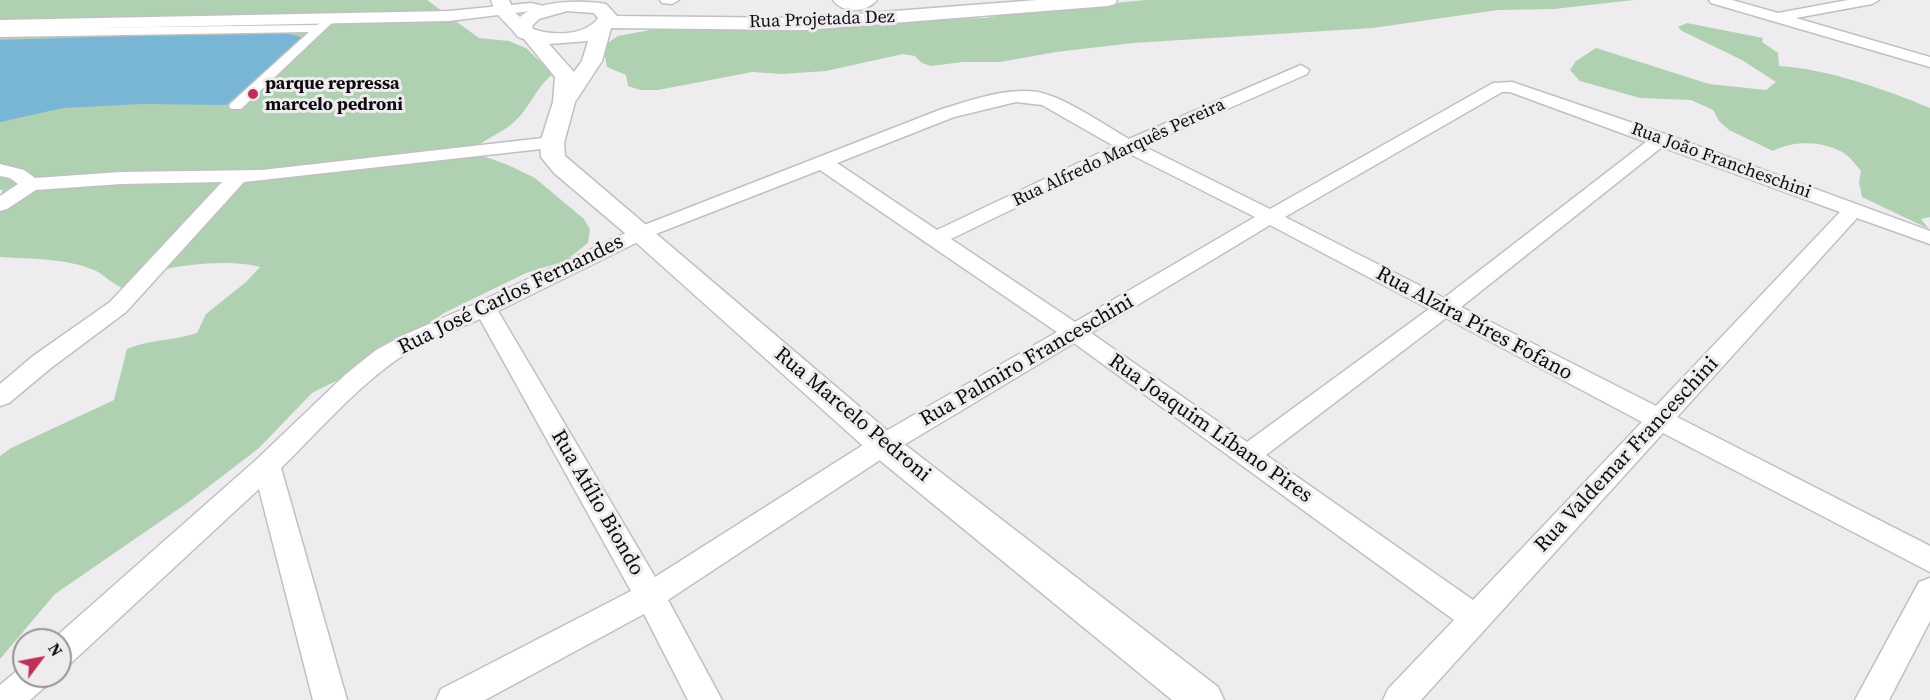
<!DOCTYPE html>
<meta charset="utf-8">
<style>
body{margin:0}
#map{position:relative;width:1930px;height:700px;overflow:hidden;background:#efecef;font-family:"Source Serif 4",serif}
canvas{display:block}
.north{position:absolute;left:12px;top:628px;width:60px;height:60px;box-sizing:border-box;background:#efecef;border:2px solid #959295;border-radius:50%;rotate:58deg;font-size:16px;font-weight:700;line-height:24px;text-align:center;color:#0d0c0d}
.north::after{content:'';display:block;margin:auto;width:21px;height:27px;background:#bf3058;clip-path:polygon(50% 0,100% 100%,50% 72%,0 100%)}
</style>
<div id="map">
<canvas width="1930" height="700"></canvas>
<div class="north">N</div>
</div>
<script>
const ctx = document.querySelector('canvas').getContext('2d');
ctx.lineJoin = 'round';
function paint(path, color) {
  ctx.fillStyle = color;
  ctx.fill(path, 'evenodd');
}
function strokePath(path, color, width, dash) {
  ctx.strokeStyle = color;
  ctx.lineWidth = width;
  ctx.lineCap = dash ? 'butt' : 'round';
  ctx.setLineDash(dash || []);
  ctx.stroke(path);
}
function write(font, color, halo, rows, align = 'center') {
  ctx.font = font + ' "Source Serif 4",serif';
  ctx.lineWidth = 6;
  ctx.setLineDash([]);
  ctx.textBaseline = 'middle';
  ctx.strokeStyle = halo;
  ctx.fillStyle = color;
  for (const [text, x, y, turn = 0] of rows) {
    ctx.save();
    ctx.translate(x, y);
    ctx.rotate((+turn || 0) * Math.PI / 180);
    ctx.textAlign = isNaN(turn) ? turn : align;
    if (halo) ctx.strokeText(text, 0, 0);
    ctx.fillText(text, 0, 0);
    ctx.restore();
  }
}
const green = new Path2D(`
 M0,0H427L479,38L509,41L526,48L553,74C536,87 530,108 514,122C503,133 479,141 472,152L508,165L535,178L584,219L590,229L588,243L565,261L526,273L444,313L382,358L312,393L259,448L190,501L55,594L0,659V456L11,448L114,400L127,349C150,339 173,341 197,333L206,314L246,282L260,267C231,259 177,264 149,274C141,277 133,284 125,289C113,285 105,275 94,270C65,258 31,259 0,257V196L3,190H0Z
 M1147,0H1634L1554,9L1498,10L1373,28L1133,43L1056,52L1000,62H963L931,66L922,63L915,56L903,54L826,71L782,74L752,72L658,90H640L628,86L626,75L607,67L603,46L618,36L650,30L851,27L903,20L986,18L1025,11Z
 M1687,23L1763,38L1762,42L1778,53L1779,66C1828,69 1884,89 1930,108V217L1921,219L1929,229L1862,197L1859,182L1861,171C1856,165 1850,157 1844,153C1823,141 1794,140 1773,151L1729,130L1719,121L1713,110L1691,100L1640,98L1580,81L1570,70L1576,61L1596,48L1709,84L1766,90L1776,82L1742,60L1682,31L1678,27Z`);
const water = new Path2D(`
 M279,31L304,38L226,105L143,104L63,108L0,122V40Z`);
const pedestrian = new Path2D(`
 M330,16L336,19L334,21L241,109H231L229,106L231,103L309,32L0,37V29L317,25Z`);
const minor = new Path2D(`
 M660,0H679L672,4L662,3Z
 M833,0H877C866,13 843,14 833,0Z
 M1709,0H1732L1778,13L1848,0H1879L1872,4L1796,18L1930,57V67L1711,3Z
 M531,3L548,7L551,10L543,15L531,11L449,21L0,30V20L449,11Z
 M1301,65L1309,70L1307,74L1143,146L1270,209L1493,83L1512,82L1668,135L1930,231V244L1857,218L1677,417L1930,546V572L1663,433L1421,700H1383L1388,689L1454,620L1074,343L892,452L668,600L722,700H688L644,614L485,700H436L441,689L631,591L480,319C450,332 418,343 392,363C351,393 317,433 281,468L347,700H313L259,489L71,663L60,667V640H52L257,459L346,374L376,350L404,335L477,303L634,229L942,109C971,100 1007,87 1038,92C1064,97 1105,125 1129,139ZM1502,92H1510L1646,142L1444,298L1285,217ZM1016,102L1042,105L1114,146L937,230L837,163L954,117ZM1662,147L1840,212L1656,406L1461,307ZM1128,153L1255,217L1075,322L951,239ZM820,170L1057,332L874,438L655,577L498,311L648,237ZM1270,225L1429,309L1247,442L1091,333ZM1446,318L1642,422L1473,600L1266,455Z
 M552,137L559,139L561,143L559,147L244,182L126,312L51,368L9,403L0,406V384L33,356L110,302L222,182L121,184L36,190L7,209L0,211V196L18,184L10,178L0,176V164L24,170L35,178L121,172L262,170Z
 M1930,578V621L1889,700H1855L1919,582Z
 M24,665V676H50L46,686L30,700H0V685Z`);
const tertiary = new Path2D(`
 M491,0H509L514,12L520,17C538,0 581,0 606,4L617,16L804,18L1037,0H1117L1115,4L1108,6L804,30L611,28L602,61L575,102L564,143L565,156L895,437L1218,687L1224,700H1172L871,453L632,239L554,173L541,157L540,143L553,102L555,77L524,39L518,37C509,24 496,18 491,0ZM567,11L594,13L598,18C586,36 552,36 533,29L532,26L539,19ZM588,41L582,61L574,72L549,44Z`);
const markers = [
 [253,94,6,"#bf3058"]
];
const farStreetnames = [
 ["Rua Projetada Dez",822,20,-2],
 ["Rua Alfredo Marquês Pereira",1119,153,-25],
 ["Rua João Francheschini",1721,161,20]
];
const farPoinames = [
 ["parque repressa",265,84],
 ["marcelo pedroni",265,105]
];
const streetNames = [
 ["Rua José Carlos Fernandes",511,295,-26],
 ["Rua Alzira Píres Fofano",1474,324,28],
 ["Rua Palmiro Franceschini",1027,361,-30],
 ["Rua Marcelo Pedroni",852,415,40],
 ["Rua Joaquim Líbano Pires",1210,429,35],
 ["Rua Valdemar Franceschini",1627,455,-47],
 ["Rua Atílio Biondo",597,503,60]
];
paint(green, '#afd1b2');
paint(water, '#79b5d4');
strokePath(pedestrian, '#c2bfc2', 3);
strokePath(minor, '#c2bfc2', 3);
strokePath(tertiary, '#c2bfc2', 3);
paint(pedestrian, '#fff');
paint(minor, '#fff');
paint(tertiary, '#fff');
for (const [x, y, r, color] of markers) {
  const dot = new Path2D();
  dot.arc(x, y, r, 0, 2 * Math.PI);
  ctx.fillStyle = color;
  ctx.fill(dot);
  strokePath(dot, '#efecef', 2);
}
write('18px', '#0d0c0d', '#efecef', farStreetnames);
write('bold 18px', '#0d0c0d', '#efecef', farPoinames, 'left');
write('21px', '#0d0c0d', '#efecef', streetNames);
</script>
